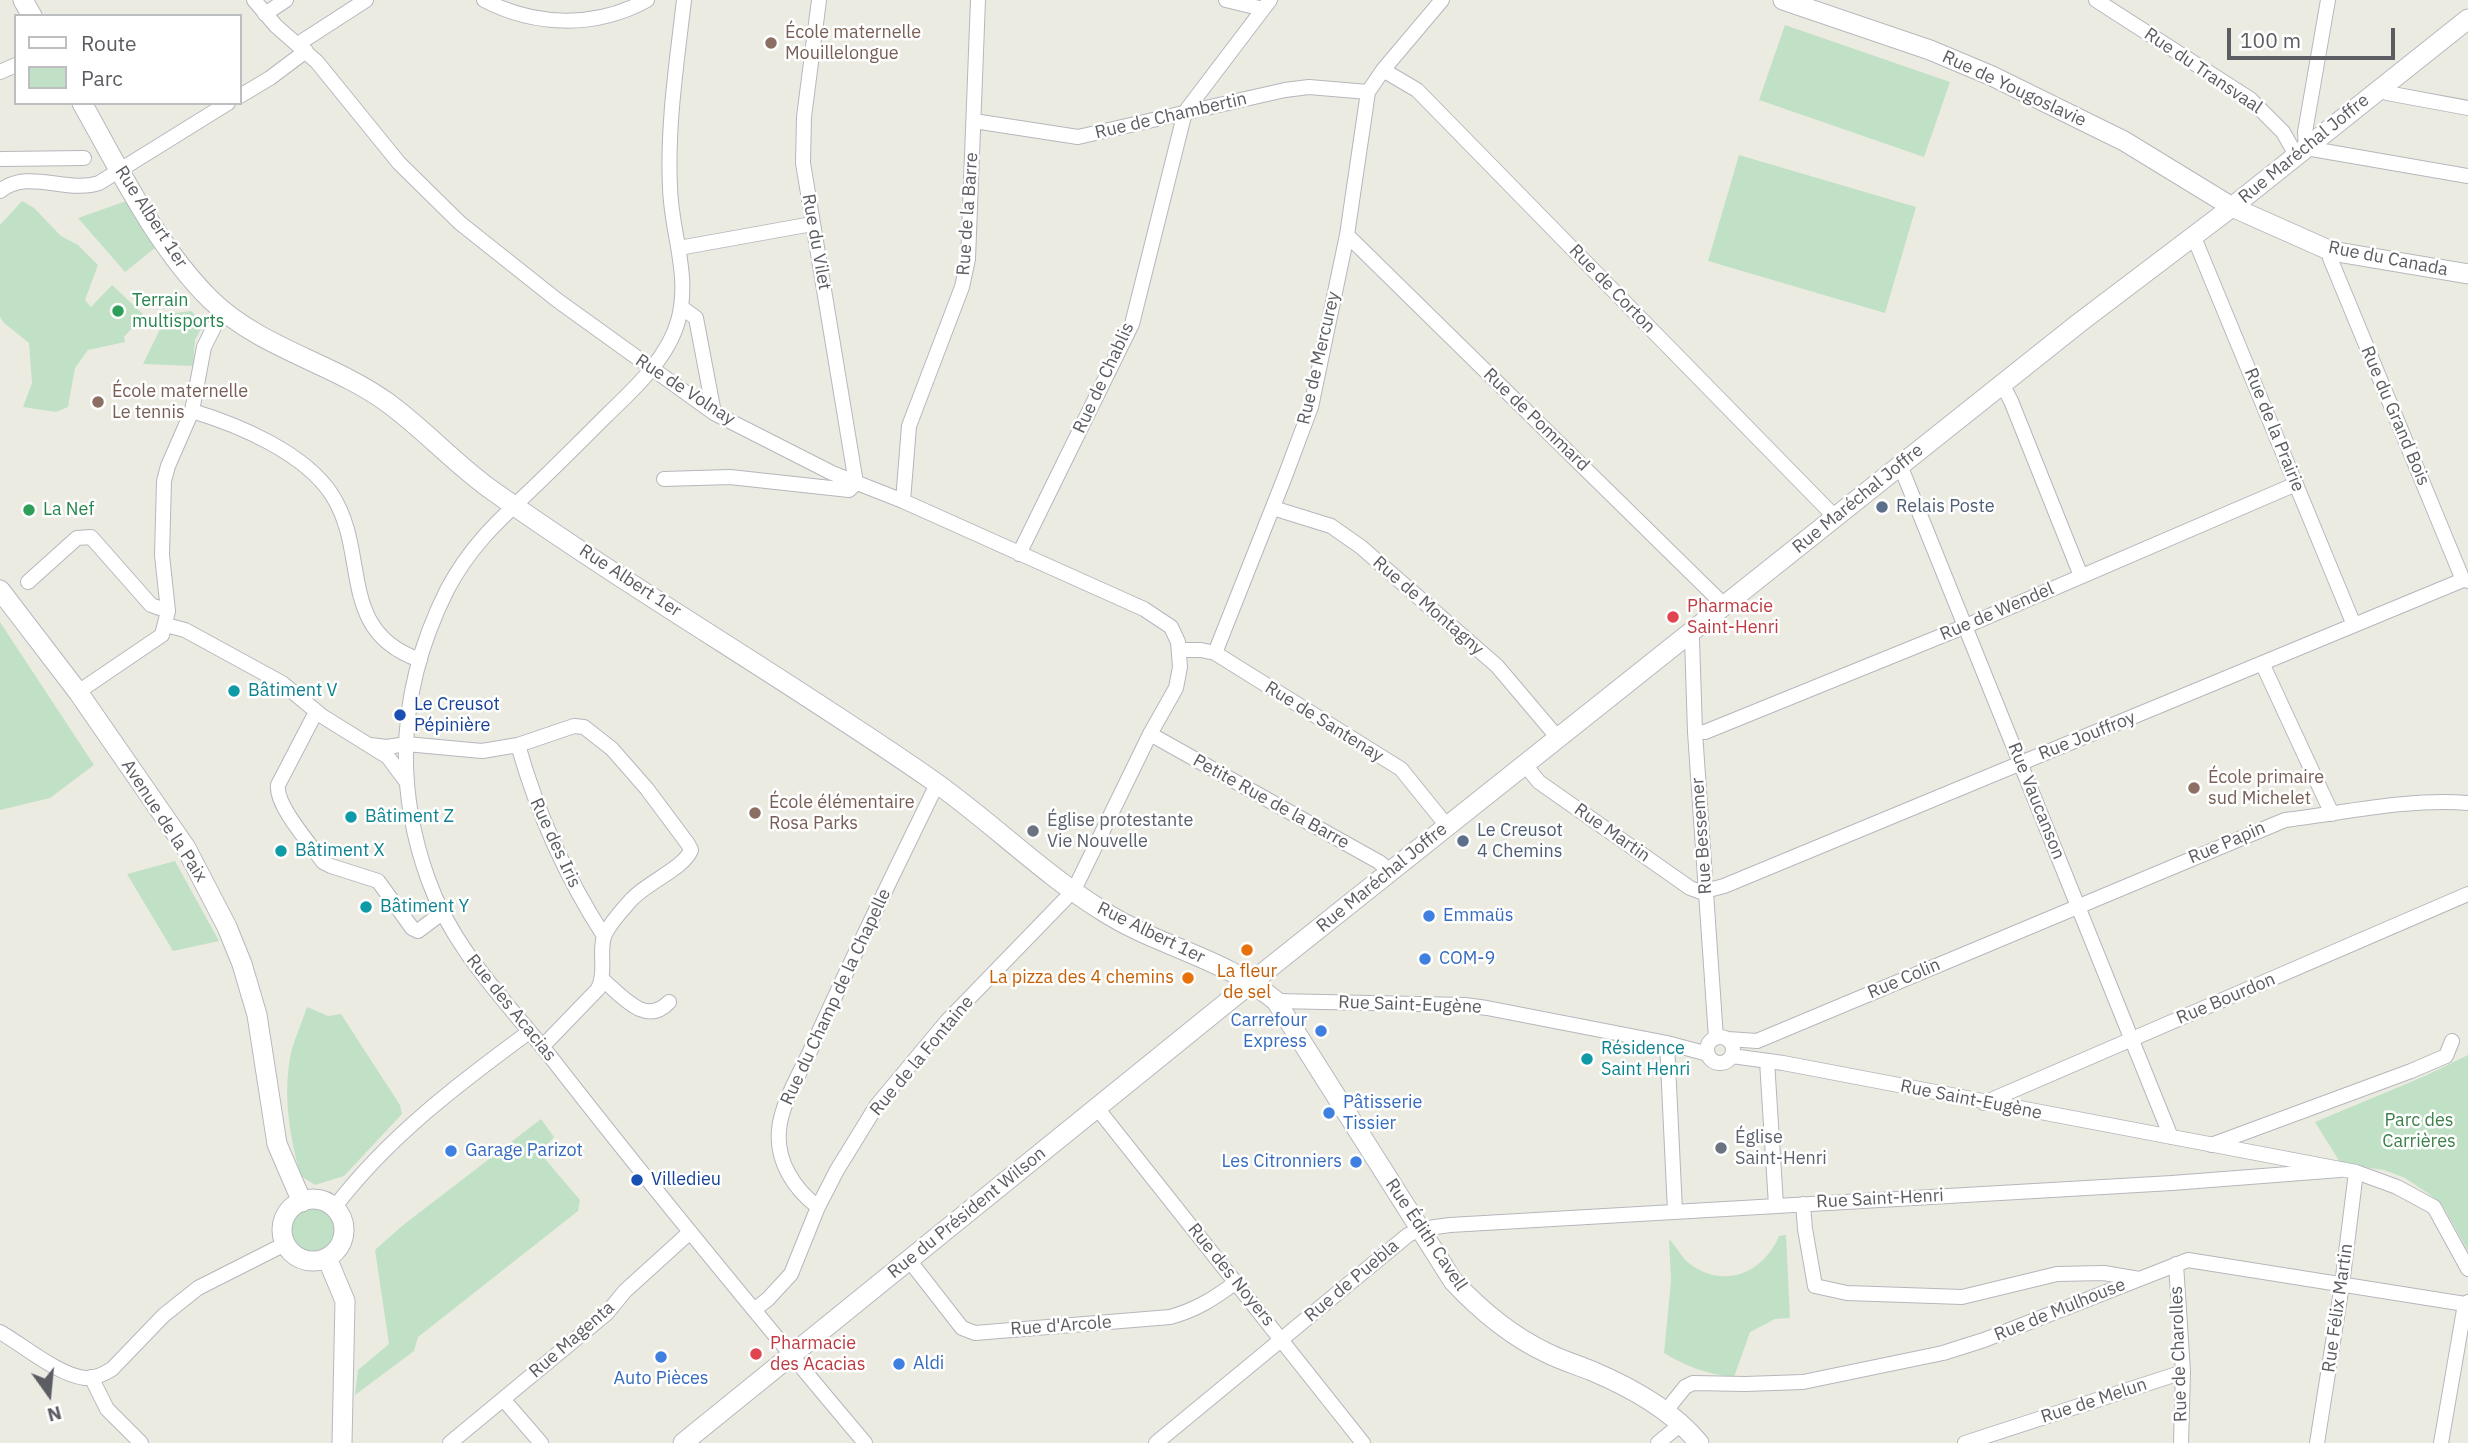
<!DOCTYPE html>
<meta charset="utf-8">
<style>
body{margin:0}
#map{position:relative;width:2468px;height:1443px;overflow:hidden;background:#ecebe2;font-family:"IBM Plex Sans",sans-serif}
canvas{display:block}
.legend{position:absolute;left:14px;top:14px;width:228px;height:91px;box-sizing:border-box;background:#fff;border:2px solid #bdbec0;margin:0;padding:9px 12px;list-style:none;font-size:21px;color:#5b5d62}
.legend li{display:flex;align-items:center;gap:14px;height:35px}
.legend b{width:35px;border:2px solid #bdbec0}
.north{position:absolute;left:14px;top:1359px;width:70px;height:70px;-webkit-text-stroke:5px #fff;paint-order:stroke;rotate:165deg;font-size:19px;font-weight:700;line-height:28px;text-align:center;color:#5b5d62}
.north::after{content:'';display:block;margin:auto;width:24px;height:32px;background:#5b5d62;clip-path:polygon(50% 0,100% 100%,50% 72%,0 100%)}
.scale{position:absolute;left:2227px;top:28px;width:168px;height:32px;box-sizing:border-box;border:4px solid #5b5d62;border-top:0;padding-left:9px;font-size:21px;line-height:24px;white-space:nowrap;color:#5b5d62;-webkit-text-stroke:5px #fff;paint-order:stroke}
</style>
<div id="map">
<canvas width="2468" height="1443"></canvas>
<ul class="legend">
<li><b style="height:9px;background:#fff"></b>Route</li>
<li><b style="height:19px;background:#c1e1c6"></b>Parc</li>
</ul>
<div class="north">N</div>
<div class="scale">100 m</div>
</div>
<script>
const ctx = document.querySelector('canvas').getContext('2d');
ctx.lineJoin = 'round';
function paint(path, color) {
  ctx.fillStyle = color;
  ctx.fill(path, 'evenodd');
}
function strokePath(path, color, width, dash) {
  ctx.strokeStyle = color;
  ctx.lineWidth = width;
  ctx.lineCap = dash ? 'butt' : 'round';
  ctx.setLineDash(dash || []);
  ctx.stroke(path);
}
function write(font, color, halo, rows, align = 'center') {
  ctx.font = font + ' "IBM Plex Sans",sans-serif';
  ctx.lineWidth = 5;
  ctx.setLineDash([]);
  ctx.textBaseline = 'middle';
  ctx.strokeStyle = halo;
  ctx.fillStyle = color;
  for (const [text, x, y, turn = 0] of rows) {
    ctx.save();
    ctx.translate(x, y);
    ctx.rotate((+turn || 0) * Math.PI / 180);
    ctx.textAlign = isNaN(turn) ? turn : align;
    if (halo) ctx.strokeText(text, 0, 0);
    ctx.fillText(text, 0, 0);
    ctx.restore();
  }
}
const green = new Path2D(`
 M1785,25L1950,82L1924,157L1759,100Z
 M1739,155L1916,207L1885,313L1708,261Z
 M129,200L155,248L125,272L78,218Z
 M22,201L34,208L61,236L78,245L98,265L85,300L91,307L112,285L144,315L124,337L125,342L88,350L75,368L68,407L56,412L23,407L32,383L29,343L4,323L0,317V225Z
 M191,311L204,323L195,340L193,366L143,364L164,321L175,313Z
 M0,622L94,765L50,798L0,810Z
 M175,861L219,941L173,951L127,874Z
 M307,1007L328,1016L341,1014L400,1105L402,1114L344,1176L315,1185L301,1176C290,1139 283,1097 290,1058C293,1041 302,1023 307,1007Z
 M2468,1055V1251L2443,1206L2429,1194L2405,1178L2384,1170L2341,1164L2315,1122L2425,1076Z
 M541,1119L554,1137L540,1153L580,1200L578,1211L418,1337L414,1351L355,1395L358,1370L389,1344L375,1250L402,1226Z
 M291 1231a23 23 0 1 1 46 0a23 23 0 1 1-46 0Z
 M1786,1235L1790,1318L1775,1319L1750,1332L1734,1377C1707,1374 1687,1367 1664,1353L1671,1281L1669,1239C1677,1247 1681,1257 1690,1264C1725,1290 1764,1272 1779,1236Z`);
const street = new Path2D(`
 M254,0L276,26L317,62L399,163L460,223L557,300L714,413L832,473L903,501L1144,609L1171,627L1178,642L1180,667L1176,688L1150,734L1074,890L947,1021L877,1105L837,1170L818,1207L791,1274L768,1299L754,1310
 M484,0C536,27 596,28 647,0
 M684,0C677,61 667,125 670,187C671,233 691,275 678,321C668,358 634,389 607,415C583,439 559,463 534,487C499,520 470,546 447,590C400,684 393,781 428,879C453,950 507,1002 553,1060C654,1190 759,1317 865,1443
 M819,0L804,117L803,163L856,483
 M1226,0L1263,9
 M2096,0L2250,99L2283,132L2296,155
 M2328,0L2305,132L2306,148L2468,176
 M265,14L286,0
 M298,44L366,0
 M1383,70L1417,90L1835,517
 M0,72L16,65
 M2382,87L2387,93L2468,108
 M240,96L270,78L306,51
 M974,121L1078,137L1285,90L1309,87L1368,92
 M2,159L84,158
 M0,191C28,168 67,194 99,183L228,103
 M1347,235L1725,606
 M2193,235L2354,625
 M679,248L812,224
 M2331,251L2330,258L2463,580
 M681,307L696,318L714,413
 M2002,384L2011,401L2081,576
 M192,411C239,425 305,453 332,495C370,554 336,631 420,660
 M1900,465L2171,1137
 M664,479L730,477L849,490L856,483
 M903,501L909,426L962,287L968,259L978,0
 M1273,508L1331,526L1361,547L1497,666L1558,738
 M1019,554L1132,324L1185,112L1270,0
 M28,582L77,538L91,537L151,605L168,611
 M166,625L185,630L282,683L322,716L388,757L405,780
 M1689,634L1692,639L1695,732L1716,1038
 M1180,650H1201L1215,653L1401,769L1447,826
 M1215,653L1284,479L1311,407L1347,235L1368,92L1383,70L1442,0
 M2262,663L2332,814
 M78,692L162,635L168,611L162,555L164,481L168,466L192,411L204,347L222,311
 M316,712L278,785C275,805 311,845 323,862L331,866L378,881L412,928L418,931L442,913
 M1695,732H1705L1966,626L2296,484
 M1150,734L1379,862L1391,872
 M370,745L387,747L406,744L482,751L518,745L574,726L584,727L612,749L647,789L688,844L691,850C684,868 648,882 632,899C623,909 611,922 605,934C598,950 607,971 598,989L542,1047
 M518,745C537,812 566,877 604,936
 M1525,765L1539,782L1690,888L1701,892L1724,886L2463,580L2468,581
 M603,980C622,996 646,1027 669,1002
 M1276,1001L1465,1005L1487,1008L1667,1043L1708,1054
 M1707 1050a13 13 0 1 1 26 0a13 13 0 1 1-26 0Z
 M1728,1039L1757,1041L2285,820C2344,813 2409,798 2468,803
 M1667,1043L1675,1211
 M1732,1056L1783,1063L2356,1172L2397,1187L2434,1207L2468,1269
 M1767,1061L1776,1205
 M1984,1103L2468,894
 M1097,1108L1363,1443
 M2211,1145L2411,1071L2446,1056L2452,1041
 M1803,1204L1805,1229L1815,1286L1847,1293L1962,1297L2057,1274L2104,1273L2139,1279
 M818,1207C794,1189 776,1161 779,1130C781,1103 802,1070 813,1045C852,957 895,871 937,784
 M334,1208C387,1138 458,1084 529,1032
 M909,1260L962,1328L975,1333L1170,1317C1196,1310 1215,1298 1236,1282
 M2176,1264L2183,1372L2181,1443
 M0,1332C23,1345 58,1375 85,1378C94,1379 104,1374 112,1369L164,1315L198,1288L285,1244
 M91,1377L107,1409L141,1443
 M503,1399L541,1443
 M1665,1412L1685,1387L1693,1383L1745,1384L1803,1382L1943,1353L1984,1340L2188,1260L2465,1304
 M450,1443L607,1313L625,1291L690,1232
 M1156,1443L1408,1235L1421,1229L1450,1225L2172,1183L2340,1170
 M1658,1443L1681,1424
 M1965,1443L2183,1372
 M2317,1443L2342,1285L2356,1172
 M2441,1443L2465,1304L2468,1302`);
const secondary = new Path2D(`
 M23,0L32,16
 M1783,0L1930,50L1992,76L2124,141L2232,207L2331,251L2468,274
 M82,103C119,169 157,247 211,300C260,348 333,363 388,403C425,430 456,465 493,491C636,592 788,680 932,780C989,820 1042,873 1101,910C1156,946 1225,958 1276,1001L1453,1281C1480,1310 1511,1336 1547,1353C1561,1360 1577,1365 1592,1371C1630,1387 1672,1410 1699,1443
 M0,590L78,692L186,848L227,927L242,964L257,1015L277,1144L302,1202
 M282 1230a31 31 0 1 1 62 0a31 31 0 1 1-62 0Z
 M327,1258L345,1301L342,1443
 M683,1443L1273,965L2079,323L2232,207L2468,19`);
const markers = [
 [771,43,7,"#8d6e63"],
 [118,311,7,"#2e9e5b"],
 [98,402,7,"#8d6e63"],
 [1882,507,7,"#5c6f8a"],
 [29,510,7,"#2e9e5b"],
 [1673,617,7,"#e0444e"],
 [234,691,7,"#0f9aa8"],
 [400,715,7,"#1a4fb4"],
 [2194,788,7,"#8d6e63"],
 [755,813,7,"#8d6e63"],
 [351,817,7,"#0f9aa8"],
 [1033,831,7,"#6b7280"],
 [1463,841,7,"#5c6f8a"],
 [281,851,7,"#0f9aa8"],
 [366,907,7,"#0f9aa8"],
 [1429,916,7,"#3f7fe0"],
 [1247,950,7,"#e8710a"],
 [1425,959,7,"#3f7fe0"],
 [1188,978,7,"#e8710a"],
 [1321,1031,7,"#3f7fe0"],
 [1587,1059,7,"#0f9aa8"],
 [1329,1113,7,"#3f7fe0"],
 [1721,1148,7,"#6b7280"],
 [451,1151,7,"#3f7fe0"],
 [1356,1162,7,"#3f7fe0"],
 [637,1180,7,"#1a4fb4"],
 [756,1354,7,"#e0444e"],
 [661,1357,7,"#3f7fe0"],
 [899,1364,7,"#3f7fe0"]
];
const educationNames = [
 ["École maternelle",785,33],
 ["Mouillelongue",785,54],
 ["École maternelle",112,392],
 ["Le tennis",112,413],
 ["École primaire",2208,778],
 ["sud Michelet",2208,799],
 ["École élémentaire",769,803],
 ["Rosa Parks",769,824]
];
const streetNames = [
 ["Rue du Transvaal",2203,71,34],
 ["Rue de Yougoslavie",2014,89,25],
 ["Rue de Chambertin",1171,116,-13],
 ["Rue Maréchal Joffre",2304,149,-39],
 ["Rue de la Barre",968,214,-86],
 ["Rue Albert 1er",151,217,57],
 ["Rue du Vilet",816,242,80],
 ["Rue du Canada",2388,259,11],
 ["Rue de Corton",1612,289,46],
 ["Rue de Mercurey",1319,358,-77],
 ["Rue de Chablis",1104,378,-65],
 ["Rue de Volnay",685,390,33],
 ["Rue du Grand Bois",2395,416,67],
 ["Rue de Pommard",1536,420,44],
 ["Rue de la Prairie",2274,430,68],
 ["Rue Maréchal Joffre",1858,499,-39],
 ["Rue Albert 1er",630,581,33],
 ["Rue de Montagny",1428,606,41],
 ["Rue de Wendel",1997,612,-23],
 ["Rue de Santenay",1324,722,32],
 ["Rue Jouffroy",2087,736,-22],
 ["Rue Vaucanson",2036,801,68],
 ["Petite Rue de la Barre",1271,802,29],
 ["Avenue de la Paix",164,821,57],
 ["Rue Martin",1612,833,35],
 ["Rue Bessemer",1702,836,-94],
 ["Rue des Iris",555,843,65],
 ["Rue Papin",2227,843,-23],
 ["Rue Maréchal Joffre",1382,878,-39],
 ["Rue Albert 1er",1151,933,26],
 ["Rue Colin",1904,979,-23],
 ["Rue du Champ de la Chapelle",836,997,-65],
 ["Rue Bourdon",2226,999,-23],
 ["Rue Saint-Eugène",1410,1005,2],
 ["Rue des Acacias",511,1008,51],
 ["Rue de la Fontaine",922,1056,-50],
 ["Rue Saint-Eugène",1971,1100,11],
 ["Rue Saint-Henri",1880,1199,-3],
 ["Rue du Président Wilson",967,1213,-39],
 ["Rue Édith Cavell",1426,1235,56],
 ["Rue des Noyers",1231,1275,51],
 ["Rue de Puebla",1352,1281,-40],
 ["Rue Félix Martin",2338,1308,-82],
 ["Rue de Mulhouse",2060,1310,-22],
 ["Rue d'Arcole",1061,1326,-4],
 ["Rue Magenta",572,1340,-41],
 ["Rue de Charolles",2179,1354,-92],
 ["Rue de Melun",2094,1401,-18]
];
const leisureNames = [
 ["Terrain",132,301],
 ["multisports",132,322],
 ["La Nef",43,510]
];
const serviceNames = [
 ["Relais Poste",1896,507],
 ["Le Creusot",1477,831],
 ["4 Chemins",1477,852]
];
const healthNames = [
 ["Pharmacie",1687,607],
 ["Saint-Henri",1687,628],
 ["Pharmacie",770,1344],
 ["des Acacias",770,1365]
];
const cultureNames = [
 ["Bâtiment V",248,691],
 ["Bâtiment Z",365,817],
 ["Bâtiment X",295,851],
 ["Bâtiment Y",380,907],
 ["Résidence",1601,1049],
 ["Saint Henri",1601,1070]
];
const transitNames = [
 ["Le Creusot",414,705],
 ["Pépinière",414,726],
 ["Villedieu",651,1180]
];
const worshipNames = [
 ["Église protestante",1047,821],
 ["Vie Nouvelle",1047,842],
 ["Église",1735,1138],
 ["Saint-Henri",1735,1159]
];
const shopNames = [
 ["Emmaüs",1443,916],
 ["COM-9",1439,959],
 ["Carrefour",1307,1021,"right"],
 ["Express",1307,1042,"right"],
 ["Pâtisserie",1343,1103],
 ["Tissier",1343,1124],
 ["Garage Parizot",465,1151],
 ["Les Citronniers",1342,1162,"right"],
 ["Aldi",913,1364],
 ["Auto Pièces",661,1379,"center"]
];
const foodNames = [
 ["La fleur",1247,972],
 ["de sel",1247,993],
 ["La pizza des 4 chemins",1174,978,"right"]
];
const parkNames = [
 ["Parc des",2419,1121],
 ["Carrières",2419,1142]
];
paint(green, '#c1e1c6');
strokePath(street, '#b5b7bc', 16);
strokePath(secondary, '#b6b8bd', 21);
strokePath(street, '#fff', 14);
strokePath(secondary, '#fff', 19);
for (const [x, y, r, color] of markers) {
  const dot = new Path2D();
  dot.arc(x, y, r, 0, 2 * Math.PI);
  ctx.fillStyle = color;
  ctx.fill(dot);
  strokePath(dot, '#fff', 2.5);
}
write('18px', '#785e54', '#fff', educationNames, 'left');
write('18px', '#5b5d62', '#fff', streetNames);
write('18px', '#27864d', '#fff', leisureNames, 'left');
write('18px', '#4e5e75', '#fff', serviceNames, 'left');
write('18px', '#be3a42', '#fff', healthNames, 'left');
write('18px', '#0d838f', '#fff', cultureNames, 'left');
write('18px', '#164399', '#fff', transitNames, 'left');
write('18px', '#5b616d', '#fff', worshipNames, 'left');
write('18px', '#366cbe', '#fff', shopNames, 'left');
write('18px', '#c56008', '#fff', foodNames);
write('18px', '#3c7f49', '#fff', parkNames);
</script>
